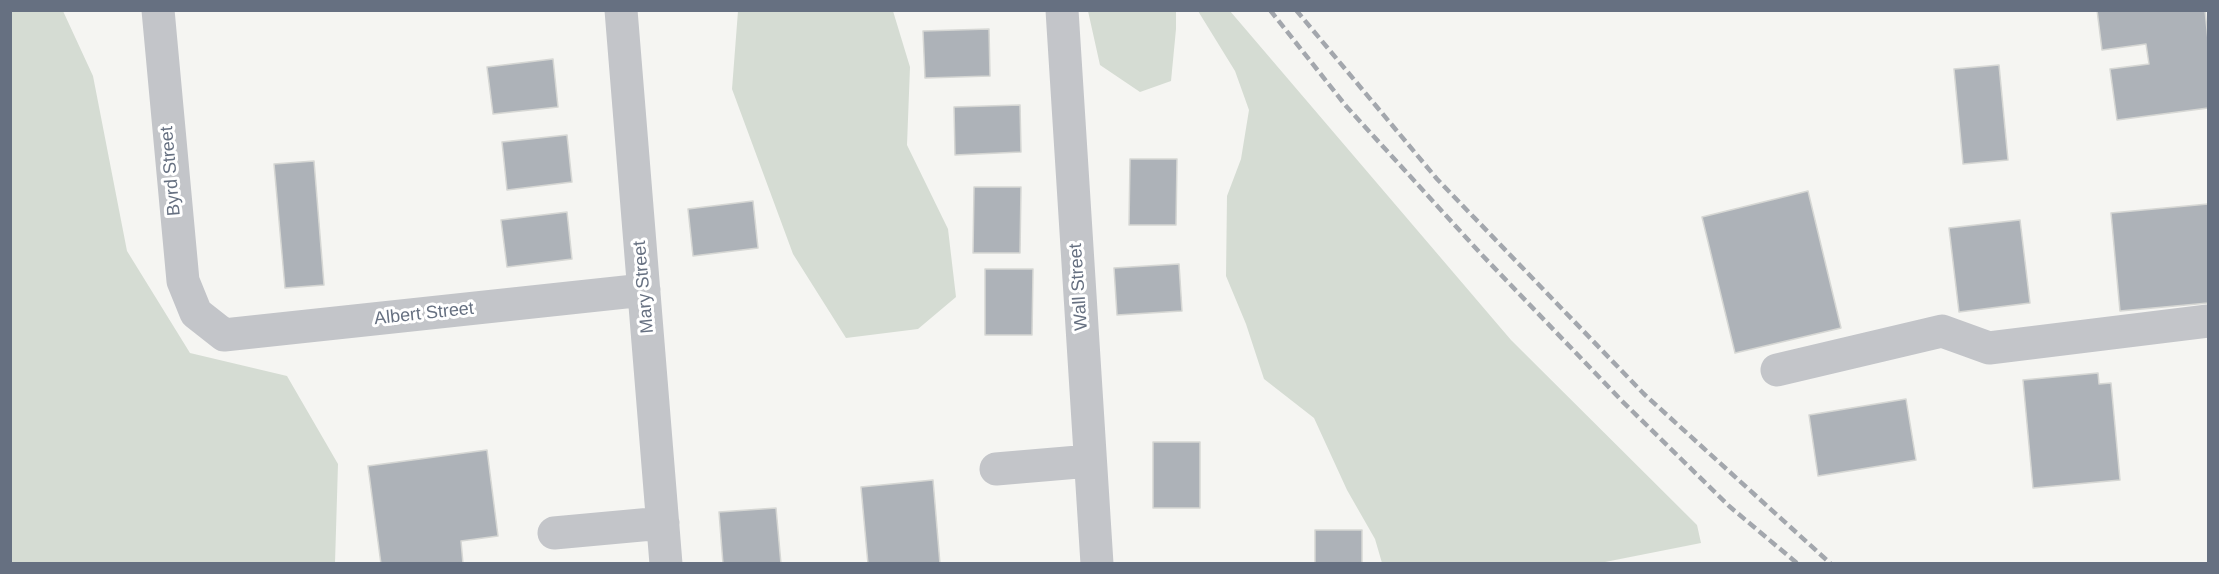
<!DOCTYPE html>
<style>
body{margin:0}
#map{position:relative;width:2219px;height:574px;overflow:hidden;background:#f5f5f2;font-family:Helvetica,sans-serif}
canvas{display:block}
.frame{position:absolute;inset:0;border:12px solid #667081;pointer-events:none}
</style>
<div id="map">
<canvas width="2219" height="574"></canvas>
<div class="frame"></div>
</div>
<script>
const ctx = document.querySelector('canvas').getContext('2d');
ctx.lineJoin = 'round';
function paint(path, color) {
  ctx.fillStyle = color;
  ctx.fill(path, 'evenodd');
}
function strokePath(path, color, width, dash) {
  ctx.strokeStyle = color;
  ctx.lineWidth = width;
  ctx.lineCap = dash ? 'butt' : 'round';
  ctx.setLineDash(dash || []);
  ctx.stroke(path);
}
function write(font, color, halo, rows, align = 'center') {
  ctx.font = font + ' Helvetica,sans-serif';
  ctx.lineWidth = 6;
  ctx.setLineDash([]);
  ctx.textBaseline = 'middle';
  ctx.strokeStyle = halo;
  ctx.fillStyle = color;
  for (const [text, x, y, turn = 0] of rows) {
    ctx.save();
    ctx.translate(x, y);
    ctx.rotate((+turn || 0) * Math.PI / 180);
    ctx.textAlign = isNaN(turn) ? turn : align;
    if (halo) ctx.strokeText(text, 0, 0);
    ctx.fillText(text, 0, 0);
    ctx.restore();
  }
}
const green = new Path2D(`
 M10,11H63L93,76L127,251L190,353L287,376L338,464L335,563H11Z
 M738,11H893L910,67L907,145L948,229L956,297L918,329L846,338L793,254L732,89Z
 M1088,11H1176V29L1171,81L1140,92L1100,65Z
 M1198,11H1230L1511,340L1697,525L1701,543L1600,563H1382L1375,539L1347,490L1314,418L1264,379L1246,324L1226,276L1227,196L1241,159L1249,110L1235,71Z`);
const building = new Path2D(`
 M2097,10H2205L2208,40V108L2117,120L2110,69L2149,64L2146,44L2102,50Z
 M989,29L990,76L925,78L923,31Z
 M553,59L558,107L493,114L487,67Z
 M1999,65L2008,160L1963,164L1954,69Z
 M1020,105L1021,152L955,155L954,107Z
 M567,135L572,182L507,190L502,142Z
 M1130,159H1177L1176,225H1129Z
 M314,161L324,285L285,288L274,164Z
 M974,187H1021L1020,253H973Z
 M1808,191L1841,328L1735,353L1702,217Z
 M753,201L758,248L693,256L688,209Z
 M2208,204V303L2120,311L2111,213Z
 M567,212L572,259L507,267L501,220Z
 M2020,220L2030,303L1959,312L1949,228Z
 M1179,264L1182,311L1117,315L1114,268Z
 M985,269H1033L1032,335H985Z
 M2098,373L2099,384L2111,383L2120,480L2033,488L2023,380Z
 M1906,399L1916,460L1818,476L1809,415Z
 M1153,442H1200V508H1153Z
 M487,450L498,536L461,541L463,564H381L368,466Z
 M933,480L940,564H868L861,487Z
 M776,508L781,564H723L719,512Z
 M1315,530H1362V564H1315Z`);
const minor = new Path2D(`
 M158,10L183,281L196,313L224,335L644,290
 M621,10L666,564
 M1062,10L1097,564
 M1777,370L1942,331L1989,348L2208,321
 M996,469L1090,461
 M554,533L663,523`);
const rail = new Path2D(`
 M1270,10L1346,106L1482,255L1622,401L1729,506L1798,564
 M1296,10L1437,179L1644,394L1831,564`);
const streetNames = [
 ["Byrd Street",171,171,-95],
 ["Mary Street",644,287,-95],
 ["Wall Street",1079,287,-94],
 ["Albert Street",424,314,-6]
];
paint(green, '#d5dcd3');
paint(building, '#adb2b8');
strokePath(building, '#d6d7d4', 1.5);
strokePath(minor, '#c3c5c9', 33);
strokePath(rail, '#a3a7ad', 4.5, [9, 4.5]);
write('18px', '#667081', '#fff', streetNames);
</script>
